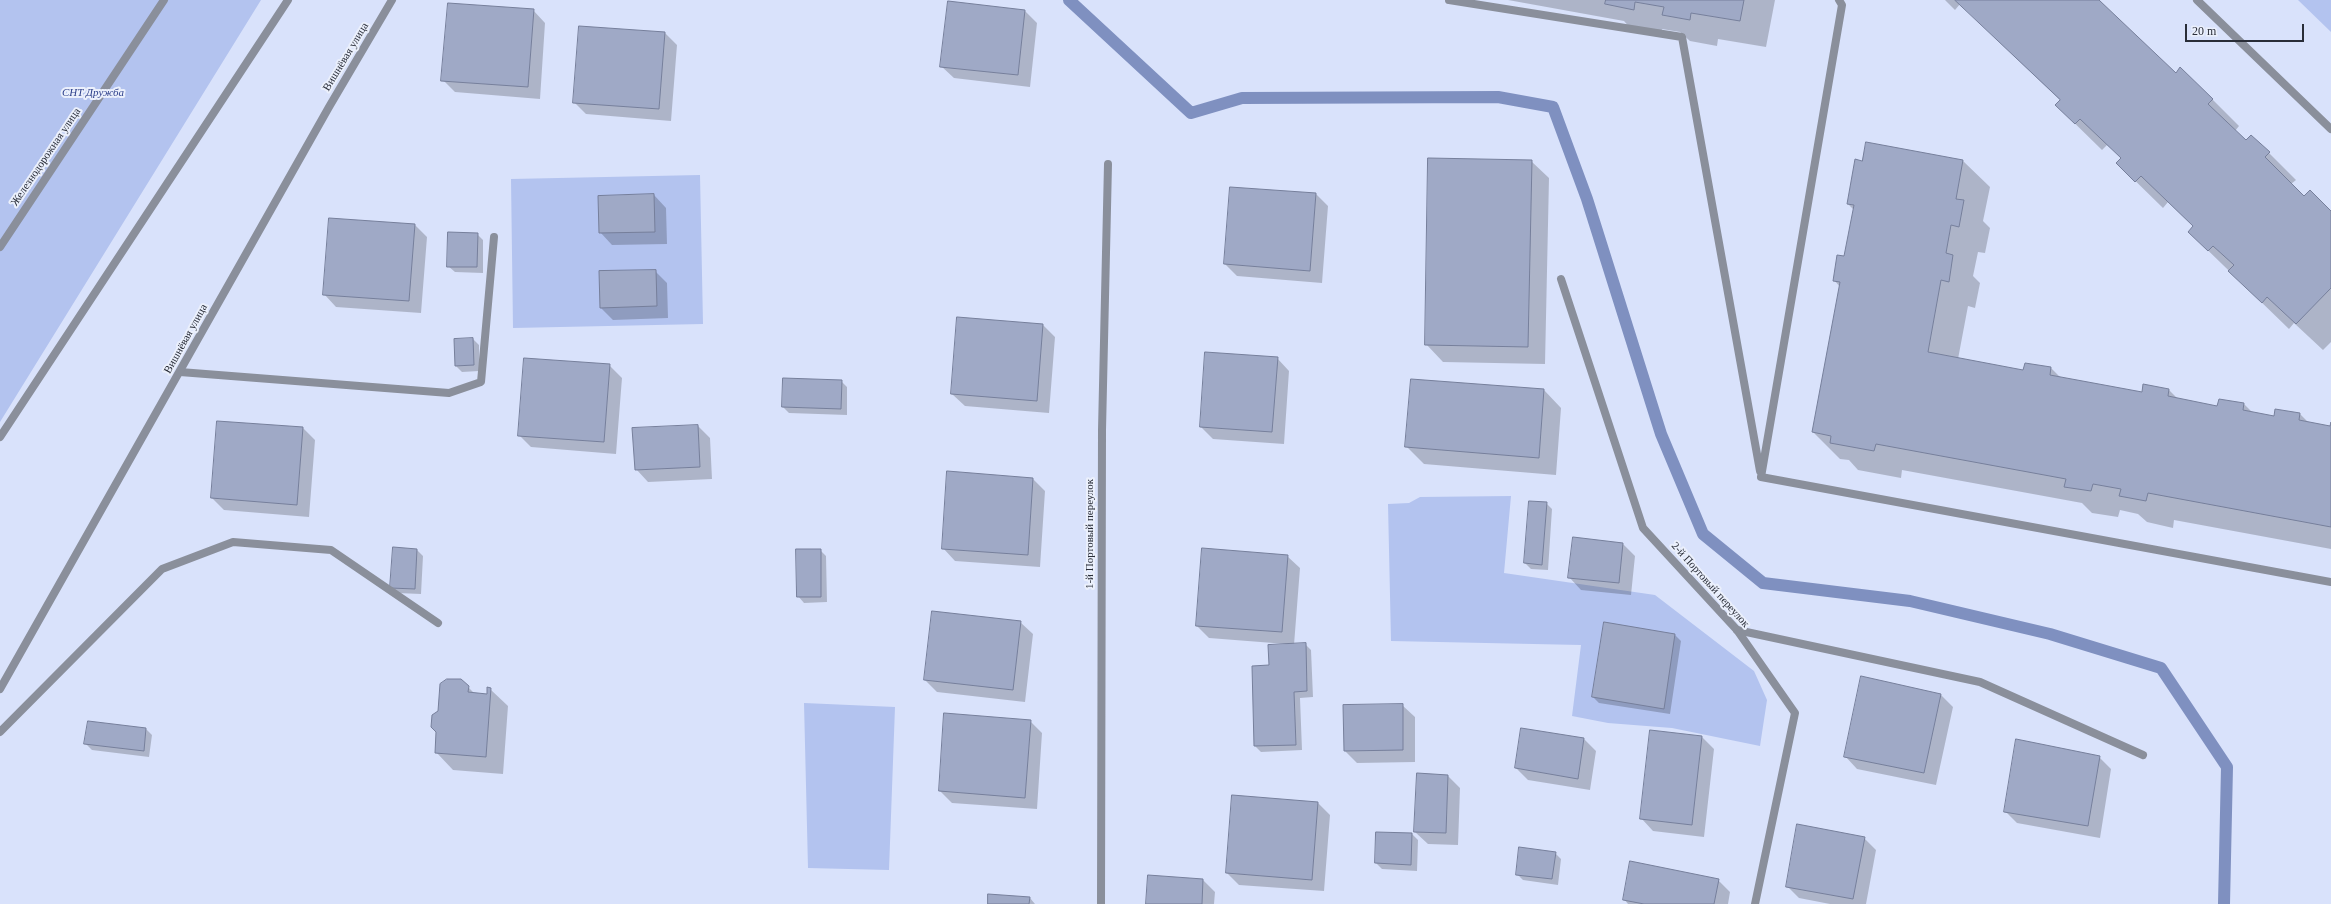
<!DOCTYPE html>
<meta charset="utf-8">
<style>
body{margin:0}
#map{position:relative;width:2331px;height:904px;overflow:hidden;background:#d9e2fb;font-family:Georgia,serif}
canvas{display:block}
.scale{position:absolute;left:2185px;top:24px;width:119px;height:18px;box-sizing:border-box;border:2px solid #292d38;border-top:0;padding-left:5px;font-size:12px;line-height:14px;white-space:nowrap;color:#292d38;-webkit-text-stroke:3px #ebf0fc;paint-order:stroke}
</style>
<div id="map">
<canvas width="2331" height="904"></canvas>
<div class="scale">20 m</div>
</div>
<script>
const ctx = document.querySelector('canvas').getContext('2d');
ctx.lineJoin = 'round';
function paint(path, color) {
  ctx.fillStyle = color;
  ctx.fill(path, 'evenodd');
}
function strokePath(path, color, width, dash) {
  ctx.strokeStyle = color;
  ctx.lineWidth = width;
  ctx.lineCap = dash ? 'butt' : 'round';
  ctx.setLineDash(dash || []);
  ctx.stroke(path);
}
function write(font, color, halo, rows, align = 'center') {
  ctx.font = font + ' Georgia,serif';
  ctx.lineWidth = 4;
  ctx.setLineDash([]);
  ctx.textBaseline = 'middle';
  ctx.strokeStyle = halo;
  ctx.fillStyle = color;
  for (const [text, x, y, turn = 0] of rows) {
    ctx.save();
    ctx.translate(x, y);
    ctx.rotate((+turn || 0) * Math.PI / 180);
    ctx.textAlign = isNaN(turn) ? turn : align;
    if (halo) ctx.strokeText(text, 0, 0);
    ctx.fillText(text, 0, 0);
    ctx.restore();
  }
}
const green = new Path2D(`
 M0,0H261L0,422Z
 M2298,0H2331V32Z
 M700,175L703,324L513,328L511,179Z
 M1511,496L1504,573L1655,595L1754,671L1767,700L1760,746L1672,728L1608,723L1572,716L1581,645L1391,641L1388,504L1409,503L1420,497Z
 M804,703L895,707L889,870L808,868Z`);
const shadow = new Path2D(`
 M1508,0H1775L1766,47L1718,39L1717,46L1690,41L1680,32L1662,29L1661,36L1633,31L1624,21Z
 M1945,0H2098L2176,74L2212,99L2239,126L2235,131L2246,141L2269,153L2296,180L2291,184L2304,197L2331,212V342L2323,350L2294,323L2289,329L2189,232L2194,227L2168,202L2163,208L2117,163L2122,158L2107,145L2102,150L2056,105L2061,100L1960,4L1955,10Z
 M948,2L1025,11L1037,23L1030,87L954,78L941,66Z
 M533,10L545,23L540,99L455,92L443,80Z
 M665,33L677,45L671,121L586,114L574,102Z
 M1531,161L1549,178L1545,364L1443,362L1426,344Z
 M1963,161L1990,187L1983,221L1990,228L1985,253L1978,252L1973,276L1980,283L1975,308L1968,306L1958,359L2024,371L2051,368L2061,378L2143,393L2144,385L2169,390L2178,399L2218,407L2244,404L2253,413L2275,417L2276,410L2300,414L2309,423L2331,427V549L2174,520L2173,528L2147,522L2138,514L2120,510L2118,517L2092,513L2082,503L1902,470L1901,478L1858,470L1849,460L1840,459L1813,432L1840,287L1834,280L1845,257L1854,210L1848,204L1863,162Z
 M1316,194L1328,206L1322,283L1237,276L1225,264Z
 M654,195L666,208L667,244L612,245L600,232Z
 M415,225L427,237L421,313L336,307L324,294Z
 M477,234L483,240V273L455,272L448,266Z
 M655,271L667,283L668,318L613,320L601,308Z
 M958,318L1043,325L1055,337L1049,413L965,406L952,394Z
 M473,339L479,345V371L462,372L456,366Z
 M1277,358L1289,371L1284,444L1213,439L1201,427Z
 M609,365L622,378L616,454L531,447L519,435Z
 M1412,380L1544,390L1561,408L1556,475L1424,464L1406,446Z
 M841,381L847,387V415L789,413L783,407Z
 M698,426L710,438L712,479L648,482L636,469Z
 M303,428L315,440L309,517L224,510L212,498Z
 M1033,479L1045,491L1040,567L955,561L943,548Z
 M1546,503L1552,509L1548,570L1531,569L1525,563Z
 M1623,544L1635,556L1631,595L1581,590L1569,577Z
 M417,550L423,556L421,594L397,593L391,587Z
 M820,550L826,556L827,602L804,603L798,596Z
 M1287,556L1300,568L1294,645L1305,644L1311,650L1313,697L1300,698L1302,750L1261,752L1255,746L1270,666L1286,644L1209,638L1197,626Z
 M1020,622L1033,634L1025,702L937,692L925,680Z
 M1675,635L1681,641L1670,714L1599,703L1593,697Z
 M461,680L475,694L488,695L490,689L508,706L503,774L453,770L436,752L439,712Z
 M1941,695L1953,707L1936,785L1857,769L1845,756Z
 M1402,705L1415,717V762L1357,763L1345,751Z
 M1030,721L1042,733L1037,809L952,803L940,791Z
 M89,722L146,729L152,735L149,757L92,750L86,744Z
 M1522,729L1584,739L1596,751L1590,790L1528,780L1516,768Z
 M1651,731L1702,737L1714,749L1704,837L1653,831L1641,818Z
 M2099,757L2111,769L2100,838L2017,823L2005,811Z
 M1448,776L1460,788L1458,845L1428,844L1415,832Z
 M1318,803L1330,815L1324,891L1239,885L1227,873Z
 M1412,834L1418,840L1417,871L1382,869L1376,863Z
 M1864,838L1876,850L1866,904H1830L1799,898L1787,886Z
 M1555,853L1561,859L1558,885L1523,880L1517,874Z
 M1149,876L1203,880L1215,892L1214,904H1147Z
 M1718,880L1730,892L1728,904H1628L1624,899Z
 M1030,898L1035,904H989Z`);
const stream = new Path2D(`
 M1069,0L1191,113L1242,98L1498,97L1553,107L1587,199L1661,434L1703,534L1763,583L1910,601L2050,634L2161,668L2227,767L2224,904`);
const building = new Path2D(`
 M1606,0H1744L1740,21L1691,13L1690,20L1662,15L1664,7L1635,2L1634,10L1605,4Z
 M1955,0H2099L2176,73L2180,67L2213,99L2208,104L2246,140L2251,135L2270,152L2265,157L2304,196L2310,190L2331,211V288L2296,324L2267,297L2262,303L2228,271L2234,265L2213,246L2208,251L2188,232L2193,226L2141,176L2135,182L2116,163L2121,158L2080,119L2075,124L2055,105L2060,100Z
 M948,1L1025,10L1018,75L940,67Z
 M448,3L534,9L528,87L441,81Z
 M579,26L665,32L659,109L573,103Z
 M1866,142L1963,160L1956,199L1964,200L1959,227L1951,225L1946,253L1953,255L1949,282L1941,280L1928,352L2023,370L2025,363L2051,367L2050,375L2142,392L2143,384L2169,389L2168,396L2217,406L2219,399L2244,403L2243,410L2274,416L2275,409L2300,413L2299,420L2330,426L2331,422V527L2148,493L2146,501L2119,496L2121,489L2093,484L2091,491L2064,487L2066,479L1876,444L1874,451L1830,443L1831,436L1812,432L1840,282L1833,281L1837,255L1844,256L1854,205L1847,204L1855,159L1862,161Z
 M1428,158L1532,160L1528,347L1425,345Z
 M1230,187L1316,193L1310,271L1224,264Z
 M654,194L655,232L599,233L598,196Z
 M329,218L415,224L409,301L323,295Z
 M448,232L478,233L477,267H447Z
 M656,270L657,306L600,308L599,271Z
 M957,317L1043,324L1037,401L951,394Z
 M473,338L474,365L455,366L454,339Z
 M1205,352L1278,357L1272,432L1200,427Z
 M524,358L610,364L604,442L518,436Z
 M783,378L842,380L841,409L782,407Z
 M1411,379L1544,389L1539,458L1405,447Z
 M217,421L303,427L297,505L211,498Z
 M698,425L700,467L635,470L632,428Z
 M947,471L1033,478L1028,555L942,549Z
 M1529,501L1547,502L1542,565L1524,563Z
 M1573,537L1623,543L1619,583L1568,578Z
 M393,547L417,549L415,589L390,588Z
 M1202,548L1288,555L1282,632L1196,626Z
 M796,549H821V597H797Z
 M932,611L1021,621L1013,690L924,680Z
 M1604,622L1675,634L1664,709L1592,697Z
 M1306,643L1307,691L1294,692L1296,745L1254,746L1252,666L1269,665L1268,645Z
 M1861,676L1941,694L1924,773L1844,757Z
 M447,679H461L469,686L468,692L487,694V687L491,688L486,757L435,753L436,732L431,727L432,715L438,711L440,684Z
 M1403,704V750L1344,751L1343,705Z
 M944,713L1031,720L1025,798L939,791Z
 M88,721L146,728L144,751L84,744Z
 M1521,728L1584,738L1578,779L1515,768Z
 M1650,730L1702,736L1692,825L1640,819Z
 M2016,739L2100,756L2088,826L2004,812Z
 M1417,773L1448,775L1446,833L1414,832Z
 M1232,795L1318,802L1312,880L1226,873Z
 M1797,824L1865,837L1853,899L1786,887Z
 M1376,832L1412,833L1411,865L1375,863Z
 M1519,847L1556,852L1552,879L1516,875Z
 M1630,861L1719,879L1714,904H1644L1623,900Z
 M1148,875L1203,879L1202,904H1146Z
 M988,894L1030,897L1029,904H988Z`);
const service = new Path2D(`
 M1449,0L1682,37L1760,471
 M1839,0L1842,5L1761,477L2331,582
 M2197,0L2331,129
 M180,372L449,393L481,382L494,237
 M1737,630L1980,682L2143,755
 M0,732L162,569L233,542L331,550L438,623`);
const minor = new Path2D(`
 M0,247L164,0
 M1561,279L1643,528L1737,630L1795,713L1755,904
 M0,437L288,0
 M0,689L329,107L392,0
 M1101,904L1102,430L1108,164`);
const streetNames = [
 ["Вишнёвая улица",346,57,-59],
 ["Железнодорожная улица",46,157,-56],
 ["Вишнёвая улица",186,339,-61],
 ["1-й Портовый переулок",1090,534,-90],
 ["2-й Портовый переулок",1710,585,48]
];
const parkNames = [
 ["СНТ Дружба",93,93]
];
paint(green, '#b3c3ef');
paint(shadow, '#0003');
strokePath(stream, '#7f90c0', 12);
paint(building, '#9fa9c6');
strokePath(building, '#767f9b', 1);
strokePath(service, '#8a8f9b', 8);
strokePath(minor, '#8a8f9b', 8);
write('11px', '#292d38', '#ebf0fc', streetNames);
write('italic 11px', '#2e408b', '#ebf0fc', parkNames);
</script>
